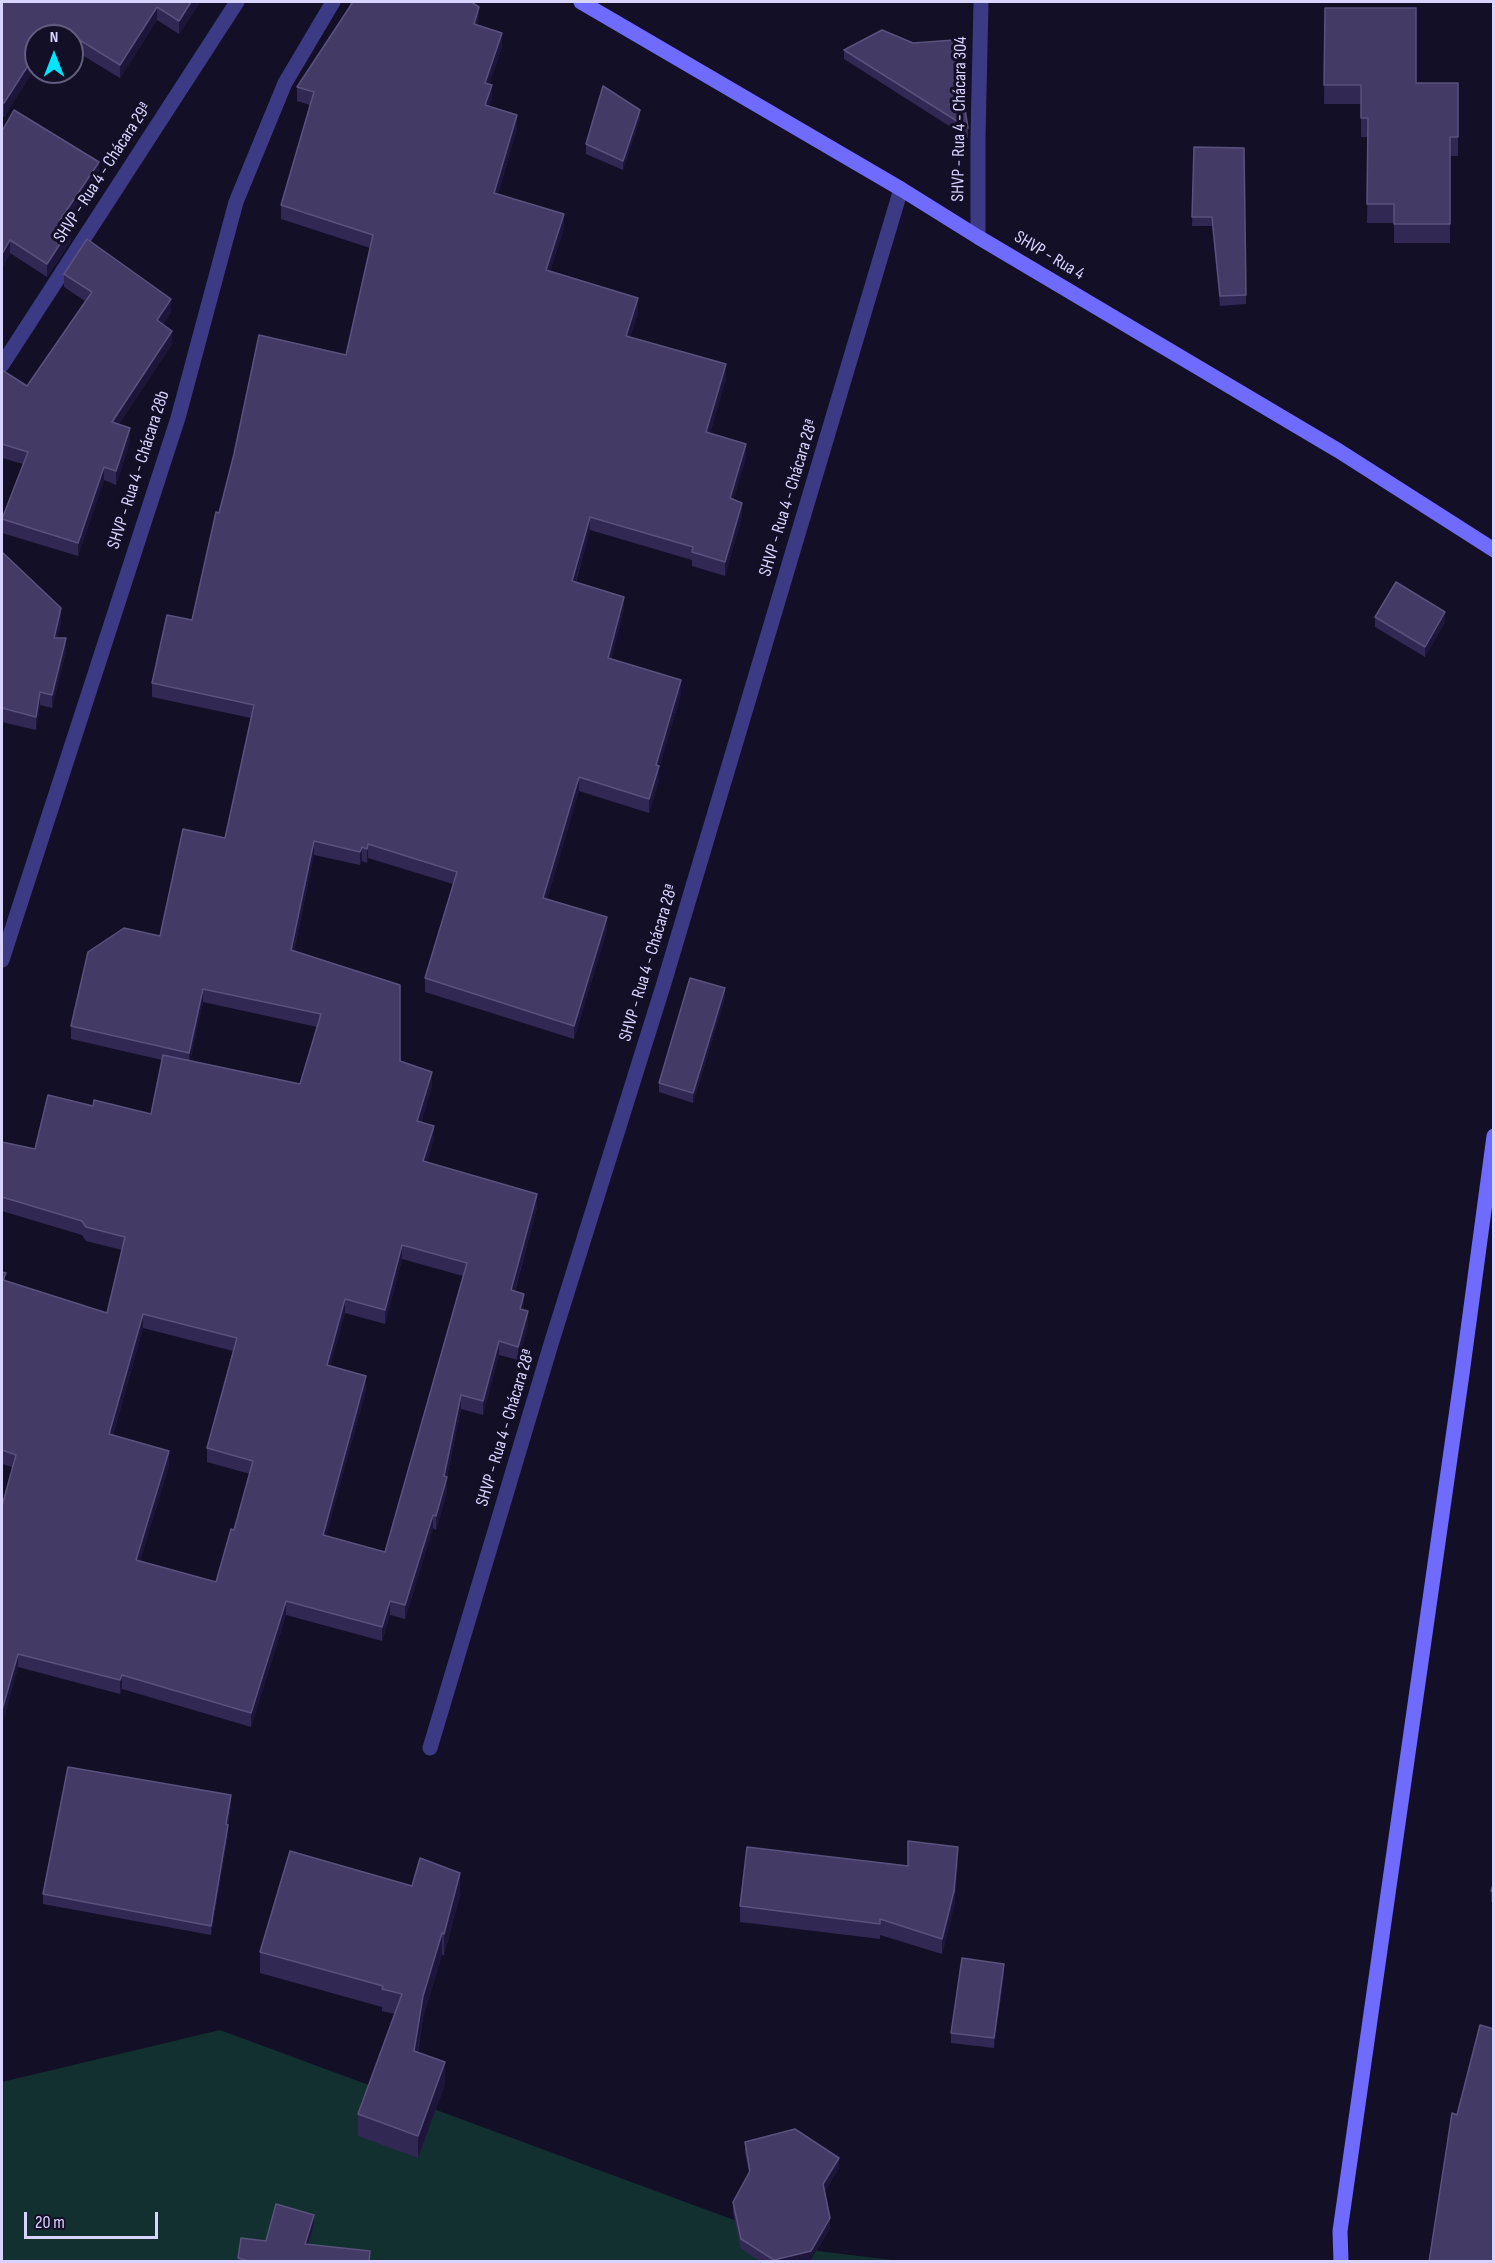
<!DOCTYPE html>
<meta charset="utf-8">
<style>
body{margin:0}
#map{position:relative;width:1495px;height:2263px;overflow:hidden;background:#130f26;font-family:"Sofia Sans Condensed",sans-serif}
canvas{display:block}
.frame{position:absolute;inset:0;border:3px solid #d9d4ff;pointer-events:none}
.north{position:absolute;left:24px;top:24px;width:60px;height:60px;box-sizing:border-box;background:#130f26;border:2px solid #625e7d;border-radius:50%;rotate:0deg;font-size:16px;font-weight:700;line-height:24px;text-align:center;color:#d9d4ff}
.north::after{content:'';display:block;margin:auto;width:21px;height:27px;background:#00e5ff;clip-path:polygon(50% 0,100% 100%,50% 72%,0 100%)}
.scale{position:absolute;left:24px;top:2212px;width:134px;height:27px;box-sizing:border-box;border:3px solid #d9d4ff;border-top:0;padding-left:8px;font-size:18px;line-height:21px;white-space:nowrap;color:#d9d4ff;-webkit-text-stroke:4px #130f26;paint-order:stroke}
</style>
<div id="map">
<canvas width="1495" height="2263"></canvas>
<div class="frame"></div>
<div class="north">N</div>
<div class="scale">20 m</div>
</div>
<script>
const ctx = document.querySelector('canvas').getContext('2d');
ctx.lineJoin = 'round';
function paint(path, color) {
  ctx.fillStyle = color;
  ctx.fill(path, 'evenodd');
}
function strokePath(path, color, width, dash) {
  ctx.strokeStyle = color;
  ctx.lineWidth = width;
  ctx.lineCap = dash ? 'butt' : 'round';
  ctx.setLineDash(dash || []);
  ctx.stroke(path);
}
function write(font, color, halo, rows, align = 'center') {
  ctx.font = font + ' "Sofia Sans Condensed",sans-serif';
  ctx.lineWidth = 6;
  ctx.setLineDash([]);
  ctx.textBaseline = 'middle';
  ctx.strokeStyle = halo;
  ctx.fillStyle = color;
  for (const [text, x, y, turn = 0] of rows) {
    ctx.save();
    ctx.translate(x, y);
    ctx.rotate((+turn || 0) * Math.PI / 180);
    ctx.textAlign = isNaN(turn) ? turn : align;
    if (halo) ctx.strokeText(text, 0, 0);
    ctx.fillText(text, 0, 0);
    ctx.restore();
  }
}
const green = new Path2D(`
 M220,2030L818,2251L900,2261H2V2082Z`);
const street = new Path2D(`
 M978,237V137L981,2
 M2,365L237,2
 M2,960L178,418L236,202L285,83L333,2
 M430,1748L551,1344L664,983L901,189`);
const secondary = new Path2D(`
 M581,2L901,189L978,237L1339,451L1494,550
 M1341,2262L1340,2231L1462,1374L1494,1136`);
const wall = new Path2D(`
 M2,2H200L179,34L157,20L120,78L72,49V36H36V66L4,117L2,115Z
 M350,2H471L479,20L477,25L502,47L489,84L492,99L489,106L517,128L498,194L564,228L550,271L638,312L630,337L726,378L710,433L746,458L733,500L742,516L725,576L692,566V560L590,530L576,582L624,610L611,659L681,694L659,768V780L649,813L579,791L547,899L607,930L574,1039L425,992V978L453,884L368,858L367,863L362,861L360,865L314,855L294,951L400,1061L432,1086L421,1122L434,1139L427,1162L537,1207L515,1291L524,1307V1310L528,1325L518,1360L499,1355L483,1415L461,1409L447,1477V1491L436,1530L433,1528L405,1619L390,1615L382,1641L286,1615L251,1727L122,1689L120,1694L18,1667L2,1724V1506L12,1467L2,1464V1272L6,1281L107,1313L122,1250L86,1241L82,1235L2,1211V1142L35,1149L93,1106L151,1114L162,1060L71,1039V1026L160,936L225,838L251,718L152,697V683L192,620L219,513L346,355L370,248L281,219V205L310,105L297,101V87L350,5ZM203,1002L317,1027L300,1084L190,1061ZM402,1259L463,1276L385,1552L326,1536L366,1390L330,1366L345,1313L385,1324ZM143,1328L233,1351L207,1448V1462L250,1474L234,1530L216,1582L140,1561L169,1465L113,1435Z
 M1325,8L1416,83H1458V156H1450V243H1394V223H1367L1368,137H1361V104H1324Z
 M844,50L968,128V138L844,59Z
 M640,119L623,170L586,154V144Z
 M2,131L99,175L66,224L71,241L47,277L10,253L2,268Z
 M1194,147L1244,148L1246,304L1220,306L1212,226H1192Z
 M64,274L171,312L163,324L172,344L119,424L130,441L116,485L104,480L78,556L2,533V519L23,464L2,458V370L27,386L85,301L64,287Z
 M2,552L61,622L57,638L66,651L52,708L40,705L36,730L2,722Z
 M1375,617L1445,622L1425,657L1375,627Z
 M725,998L693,1103L659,1092V1083Z
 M231,1805L228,1825V1835L211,1935L43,1904V1894Z
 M958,1862L954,1906L942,1954L880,1935V1939L740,1922V1906L908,1866Z
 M1494,1882V1903L1491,1902V1891Z
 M412,1886L460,1895L444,1955H442L423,2017L418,2052L445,2084L418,2158L358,2136V2114L395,2014L382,2011V2007L260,1973V1952Z
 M1004,1974L994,2048L951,2043V2033Z
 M745,2142L839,2168L825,2191L830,2228L811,2260L806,2262H761L741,2249L733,2212V2202L749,2173L745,2152Z
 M314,2225L308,2245L370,2251L369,2262H238V2258L266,2241Z`);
const shadedWall = new Path2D(`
 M191,2H200L179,34V21Z
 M157,7V20L120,78V65Z
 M479,7V20L474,38V24Z
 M54,24V36H47Z
 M502,33V47L485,96V83Z
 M36,53V66L4,117V103Z
 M492,85V99L485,119V105Z
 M640,110V119L623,170V161Z
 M517,115V128L494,207V193Z
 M99,162V175L60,233V220Z
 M564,214V228L546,284V270Z
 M71,227V241L47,277V264Z
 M10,240V253L2,268V254Z
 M638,298V312L626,350V336Z
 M171,299V312L157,333V320Z
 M172,331V344L112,435V422Z
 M726,364V378L706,446V432Z
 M130,428V441L116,485V471Z
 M746,444V458L730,512V498Z
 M104,467V480L78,556V543Z
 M742,503V516L725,576V562Z
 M590,517V530L572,594V581Z
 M624,597V610L608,672V658Z
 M61,608V622L54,651V638Z
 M1445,612V622L1425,657V647Z
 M66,638V651L52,708V695Z
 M681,680V694L659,768V780L649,813V799L656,765Z
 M40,692V705L36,730V717Z
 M579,777V791L543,912V898Z
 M314,841V855L291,963V950Z
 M368,844V858L367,863V849Z
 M362,847V861L360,865V852Z
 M607,917V930L574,1039V1026Z
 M725,988V998L693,1103V1093Z
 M203,989V1002L189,1067V1053Z
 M432,1072V1086L417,1134V1121Z
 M434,1126V1139L423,1175V1161Z
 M537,1194V1207L511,1303V1290Z
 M402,1245V1259L385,1324V1310Z
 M524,1294V1307L520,1323V1309Z
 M345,1299V1313L327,1379V1365Z
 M528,1311V1325L518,1360V1347Z
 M143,1314V1328L109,1448V1434Z
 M499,1341V1355L483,1415V1401Z
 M366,1376V1390L323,1548V1535Z
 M461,1395V1409L446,1480L447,1477V1491L436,1530V1516L444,1476Z
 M169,1451V1465L136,1574V1560Z
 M433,1515V1528L405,1619V1605Z
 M286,1601V1615L251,1727V1713Z
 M390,1601V1615L382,1641V1627Z
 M18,1654V1667L2,1724V1710Z
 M122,1675V1689L120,1694V1680Z
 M231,1795V1805L226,1834V1824Z
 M228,1825V1835L211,1935V1926Z
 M958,1847V1862L954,1906L942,1954V1939Z
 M460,1873V1895L444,1955V1934Z
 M442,1933V1955L423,2017L414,2072V2051L423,1996Z
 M1004,1964V1974L994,2048V2038Z
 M445,2062V2084L418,2158V2136Z
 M839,2158V2168L823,2194V2184Z
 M314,2215V2225L305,2254V2244Z
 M830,2218V2228L811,2260L806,2262H774V2260Z`);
const building = new Path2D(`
 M2,2H191L179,21L157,7L120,65L54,24L47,36H36V53L4,103L2,102Z
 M353,2H471L479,7L474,24L502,33L485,83L492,85L485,105L517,115L494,193L564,214L546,270L638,298L626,336L726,364L706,432L746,444L730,498L742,503L725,562L692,552L693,547L590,517L572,581L624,597L608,658L681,680L656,765L659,766L649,799L579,777L543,898L607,917L574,1026L425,978L457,872L368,844L367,849L362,847L360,852L314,841L291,950L400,985V1061L432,1072L417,1121L434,1126L423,1161L537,1194L511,1290L524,1294L520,1309L528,1311L518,1347L499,1341L483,1401L461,1395L444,1476L447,1477L436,1516L433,1515L405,1605L390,1601L382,1627L286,1601L251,1713L122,1675L120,1680L18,1654L2,1710V1506L16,1455L2,1450V1272L6,1273L3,1280L107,1313L125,1237L86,1227L82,1221L2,1197V1142L35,1149L48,1095L93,1106L94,1100L151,1114L163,1055L300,1084L321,1014L203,989L189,1053L71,1026L88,952L124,928L160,936L183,829L225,838L254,705L152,683L167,615L192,620L216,512L219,513L234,454L259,335L346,355L373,235L281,205L314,92L297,87ZM402,1245L467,1263L385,1552L323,1535L366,1376L327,1365L345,1299L385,1310ZM143,1314L237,1338L207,1448L253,1461L234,1530L231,1529L216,1582L136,1560L169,1451L109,1434Z
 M1325,8H1416V83H1458V137H1450V224H1394V204H1367L1368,118H1361V85H1324Z
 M882,30L913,43L954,40L968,128L844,50Z
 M603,86L640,110L623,161L586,144Z
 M14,110L99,162L60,220L71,227L47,264L10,240L2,254V131Z
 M1194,147L1244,148L1246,295L1220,296L1212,217H1192Z
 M87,239L171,299L157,320L172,331L112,422L130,428L116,471L104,467L78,543L2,519L28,452L2,444V370L27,386L92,292L64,274Z
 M2,552L61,608L54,638H66L52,695L40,692L36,717L2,708Z
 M1396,582L1445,612L1425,647L1375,617Z
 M690,978L725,988L693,1093L659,1083Z
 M68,1767L231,1795L226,1824L228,1825L211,1926L43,1894Z
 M908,1841L958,1847L954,1891L942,1939L880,1919V1924L740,1906L747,1847L908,1866Z
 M290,1851L412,1886L420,1858L460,1873L444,1934L442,1933L423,1996L414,2051L445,2062L418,2136L358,2114L402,1994L382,1989L383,1986L260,1952Z
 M1494,1882V1892L1491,1891Z
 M962,1958L1004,1964L994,2038L951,2033Z
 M1480,2025L1494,2029V2262H1429L1452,2113L1457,2115Z
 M795,2129L839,2158L823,2184L830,2218L811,2251L774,2260L741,2239L733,2202L750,2171L745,2142Z
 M276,2204L314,2215L305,2244L370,2251L369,2262H252L238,2258L241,2238L266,2241Z`);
const streetNames = [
 ["SHVP - Rua 4 - Chácara 304",960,119,-89],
 ["SHVP - Rua 4 - Chácara 29ª",103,173,-57],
 ["SHVP - Rua 4",1049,256,31],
 ["SHVP - Rua 4 - Chácara 28b",139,470,-72],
 ["SHVP - Rua 4 - Chácara 28ª",789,498,-73],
 ["SHVP - Rua 4 - Chácara 28ª",649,963,-73],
 ["SHVP - Rua 4 - Chácara 28ª",506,1428,-73]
];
paint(green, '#12302f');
strokePath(street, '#3d3a85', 15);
strokePath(secondary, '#6f6bff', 15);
paint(wall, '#312854');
paint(shadedWall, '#1d163a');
paint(building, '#433a66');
strokePath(building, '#5a527e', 1.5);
write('18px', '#d9d4ff', '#130f26', streetNames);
</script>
